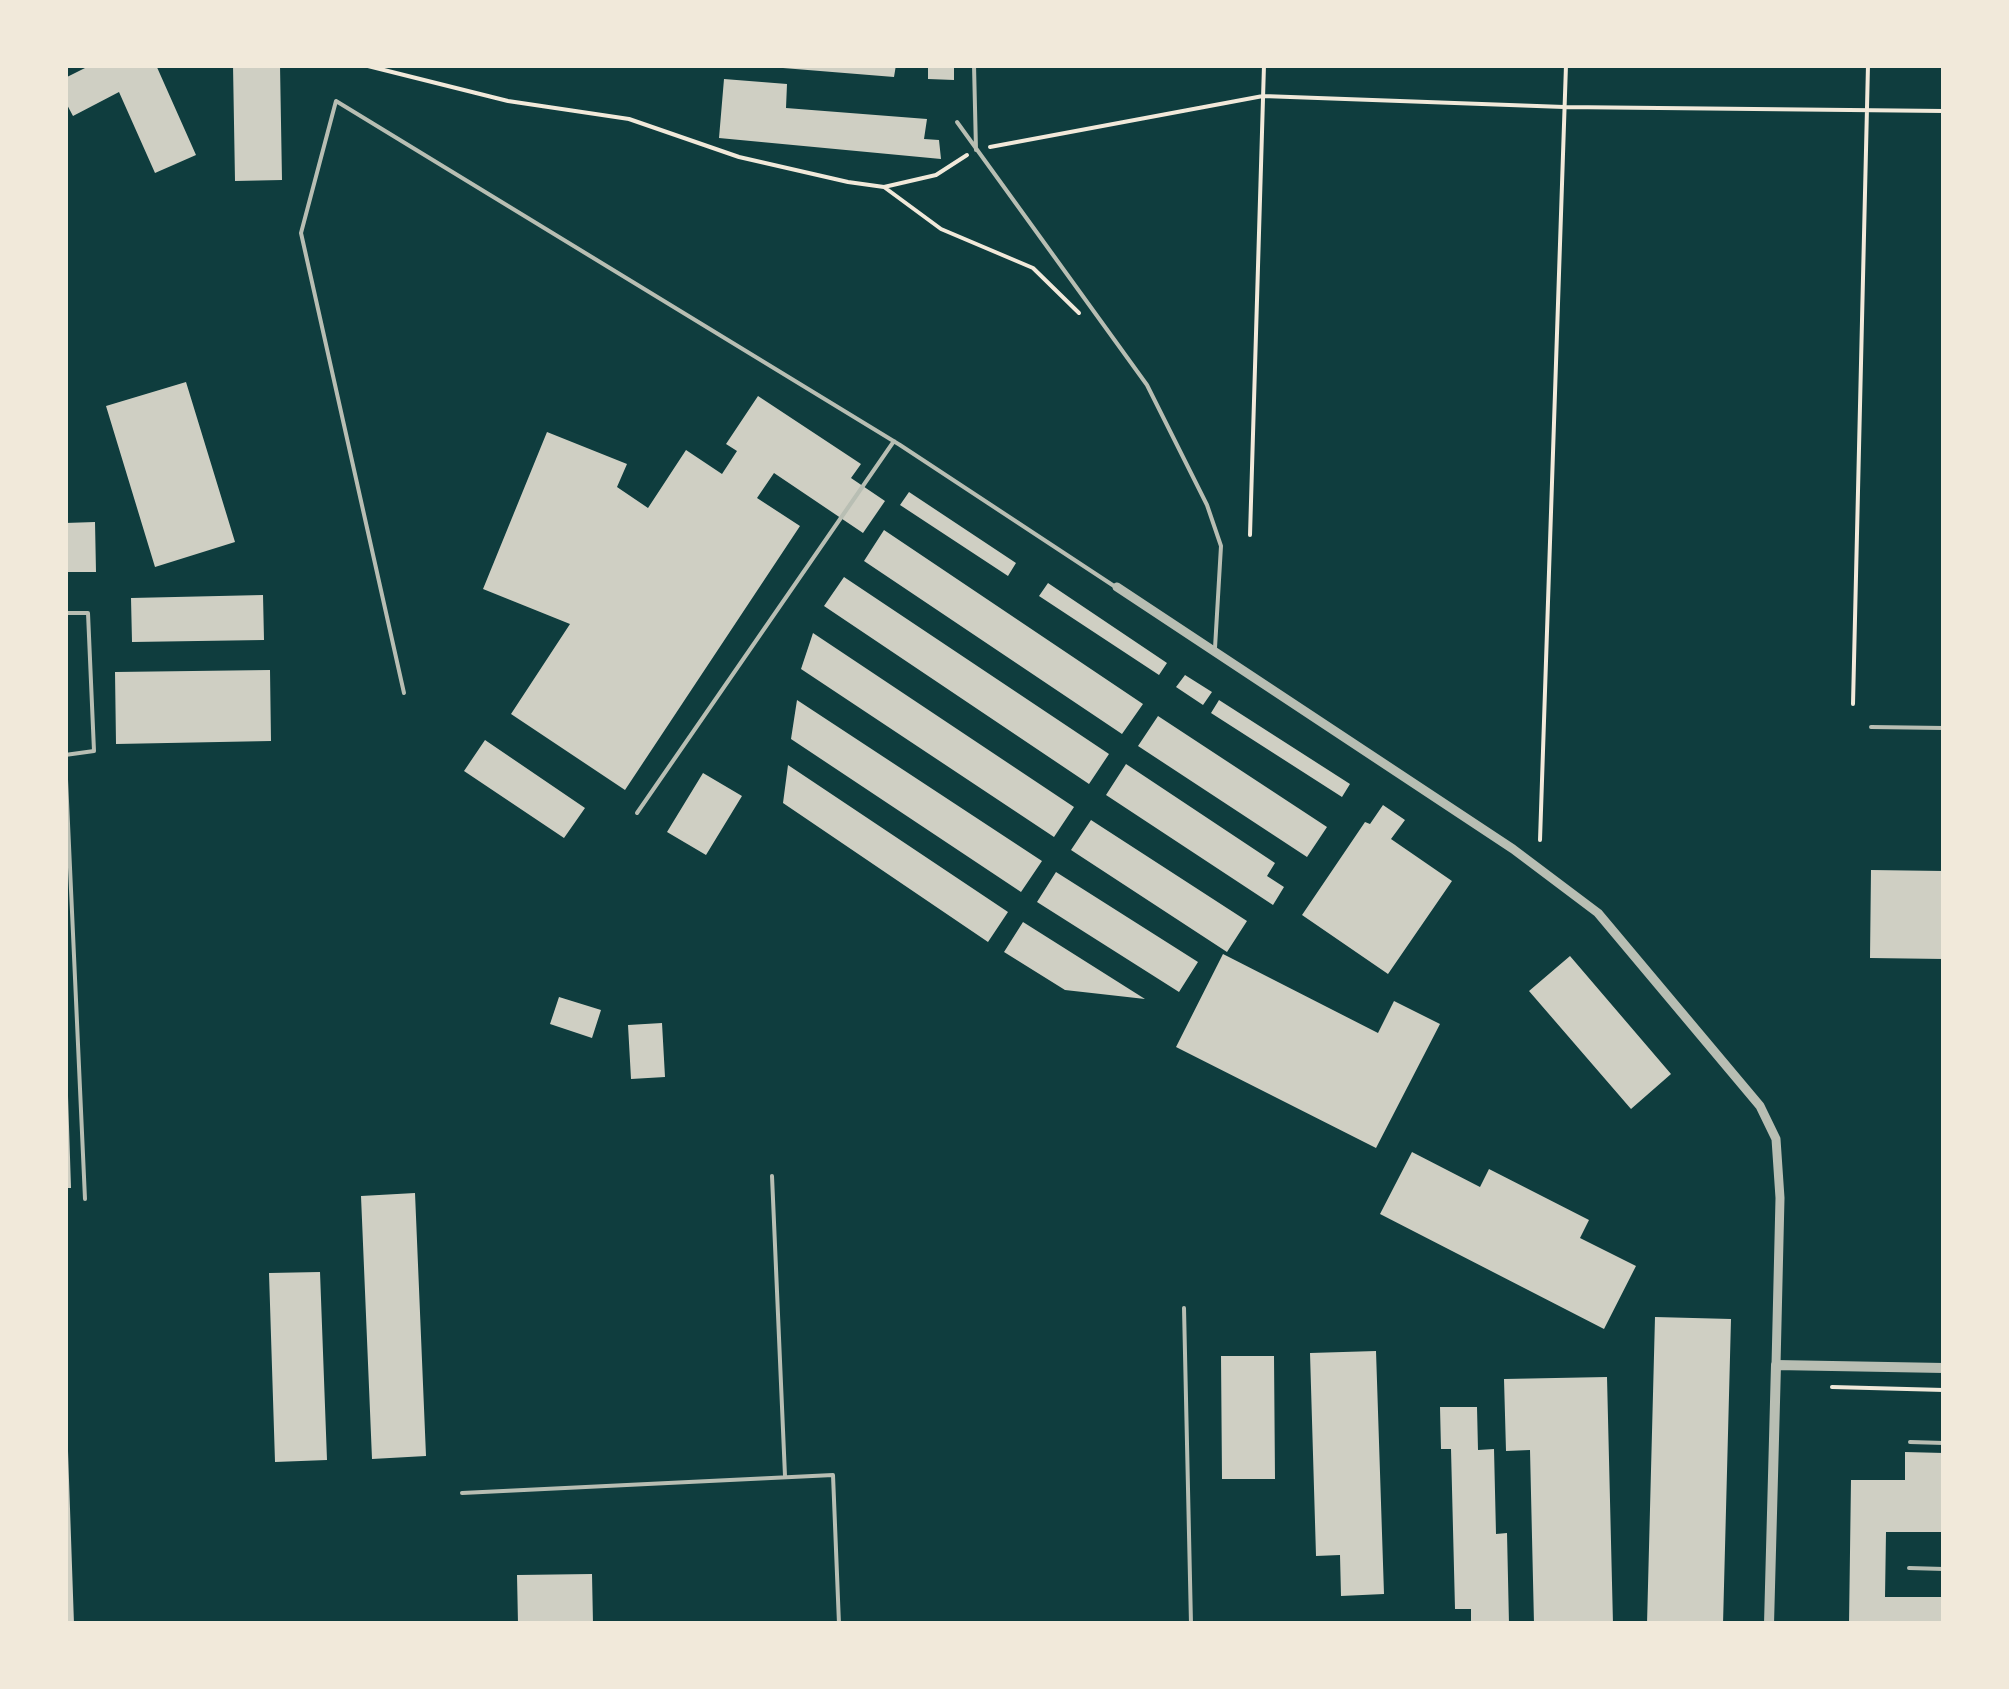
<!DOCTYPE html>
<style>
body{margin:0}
#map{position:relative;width:2009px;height:1689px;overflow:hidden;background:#0f3d3e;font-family:Commissioner,sans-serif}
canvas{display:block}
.frame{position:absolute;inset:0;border:68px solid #f1e9da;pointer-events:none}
</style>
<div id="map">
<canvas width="2009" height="1689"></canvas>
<div class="frame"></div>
</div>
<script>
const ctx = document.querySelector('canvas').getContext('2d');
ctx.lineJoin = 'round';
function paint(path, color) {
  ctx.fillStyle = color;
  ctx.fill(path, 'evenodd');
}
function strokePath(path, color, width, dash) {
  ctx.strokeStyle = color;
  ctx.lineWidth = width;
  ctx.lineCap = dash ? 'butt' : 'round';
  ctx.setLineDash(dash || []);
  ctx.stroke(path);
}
const building = new Path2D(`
 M91,65H156L196,155L155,173L119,92L73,116L65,101V78Z
 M233,65H280L282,180L235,181Z
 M746,65H896L894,77Z
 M928,65H954V80L928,79Z
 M724,79L787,84L786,108L927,119L924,139L939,140L941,159L719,138Z
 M186,382L235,542L155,567L106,406Z
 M758,396L861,464L851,478L885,501L863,533L774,473L757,498L800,526L625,790L511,714L570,624L483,589L547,432L627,464L617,487L648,508L686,450L722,474L737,451L726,444Z
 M909,492L1016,563L1008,576L900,505Z
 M95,522L96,572H65V523Z
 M884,530L1143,704L1122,734L864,561Z
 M844,577L1109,754L1089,784L824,606Z
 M1048,583L1167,663L1159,675L1039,596Z
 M263,595L264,640L132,642L131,598Z
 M813,633L1074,807L1054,837L801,669Z
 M270,670L271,741L116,744L115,672Z
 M1185,675L1212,692L1203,705L1176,687Z
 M797,700L1042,861L1021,892L791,739Z
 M1219,700L1350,784L1342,797L1211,713Z
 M1158,716L1327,827L1307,857L1138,746Z
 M485,740L585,808L564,838L464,771Z
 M1126,764L1275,863L1267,876L1284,887L1273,905L1106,795Z
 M788,765L1008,912L988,942L783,803Z
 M703,773L742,796L706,855L667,832Z
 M1383,805L1405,820L1391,839L1452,881L1388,974L1302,915L1365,822L1370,824Z
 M1091,820L1247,921L1227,952L1071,850Z
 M1871,870L1944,871V959L1870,958Z
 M1056,872L1198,962L1179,992L1037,902Z
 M1023,922L1145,999L1065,990L1004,952Z
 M1223,954L1378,1033L1394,1001L1440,1024L1376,1148L1176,1047Z
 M1570,956L1671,1074L1631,1109L1529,991Z
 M559,997L601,1010L592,1038L550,1024Z
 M662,1023L665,1077L631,1079L628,1025Z
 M65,1096H68L71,1188H65Z
 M1412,1152L1480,1187L1489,1169L1589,1220L1580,1238L1636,1266L1604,1329L1380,1214Z
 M415,1193L426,1456L372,1459L361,1196Z
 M320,1272L327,1460L275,1462L269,1273Z
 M1655,1317L1731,1319L1723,1624H1647Z
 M1376,1351L1384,1594L1341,1596L1340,1555L1316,1556L1310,1353Z
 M1221,1356H1274L1275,1479H1222Z
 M1607,1377L1613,1624H1534L1530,1450L1506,1451L1504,1379Z
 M1440,1407H1477L1478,1450L1494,1449L1496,1534L1507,1533L1509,1624H1471V1609H1455L1451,1449H1441Z
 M65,1451H68L74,1624H65Z
 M1905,1452L1944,1453V1532H1886L1885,1597H1944V1624H1849L1851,1480H1905Z
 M592,1574L593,1624H518L517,1575Z`);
const path = new Path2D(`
 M364,65L508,101L629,119L739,157L848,182L884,187L936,175L967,155
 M990,147L1263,96L1564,107L1944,111
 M884,187L941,229L1033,268L1079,313
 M1250,535L1264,65
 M1853,704L1868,65
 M1540,840L1566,65
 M1832,1387L1944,1390`);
const service = new Path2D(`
 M974,65L976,150
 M957,122L1147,385L1207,505L1221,546L1215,648
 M65,613H88L94,751L65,755
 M404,693L301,233L336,101L900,445L1114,586
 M1871,727L1944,728
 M65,757L85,1199
 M637,813L894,441
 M772,1176L785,1476
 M1184,1308L1191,1624
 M1910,1442L1944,1443
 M462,1493L833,1475L839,1624
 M1909,1568L1944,1569`);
const minor = new Path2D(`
 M1117,587L1513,849L1598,913L1760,1106L1776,1139L1780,1198L1776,1365`);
const tertiary = new Path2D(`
 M1769,1624L1776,1365L1944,1368`);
paint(building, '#cfcfc3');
strokePath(path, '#f1e9da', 4);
strokePath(service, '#b8beb3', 4);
strokePath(minor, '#b8beb3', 9);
strokePath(tertiary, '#b8beb3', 10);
</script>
